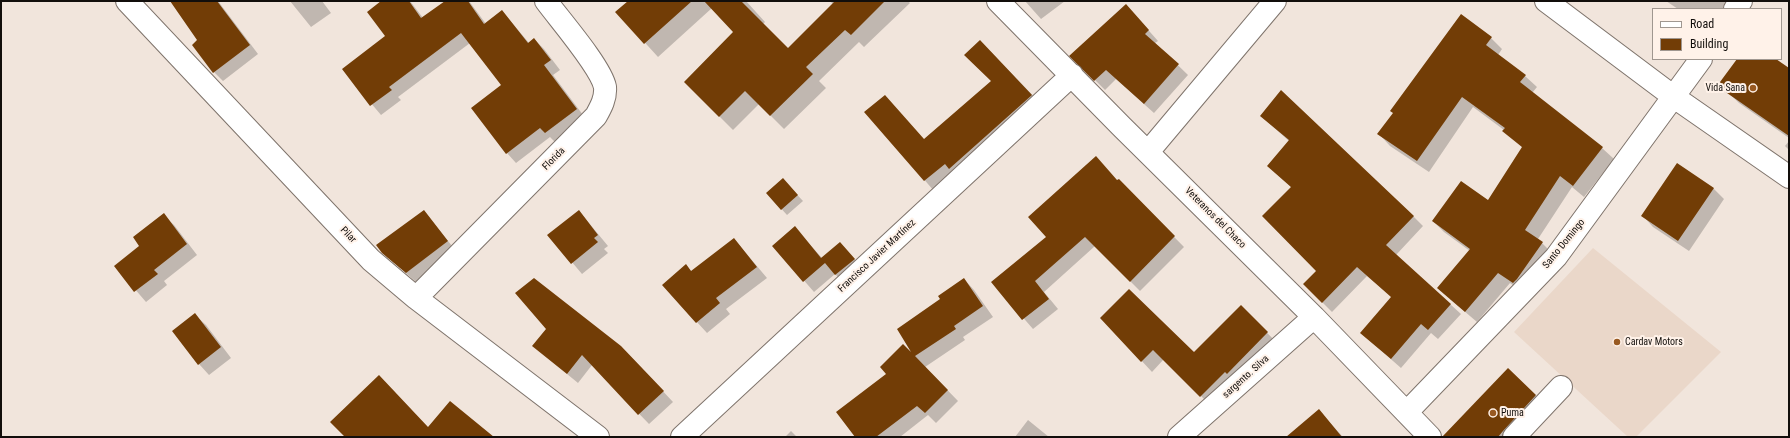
<!DOCTYPE html>
<meta charset="utf-8">
<style>
body{margin:0}
#map{position:relative;width:1790px;height:438px;overflow:hidden;background:#f1e5dc;font-family:"Roboto Condensed",sans-serif}
canvas{display:block}
.frame{position:absolute;inset:0;border:2px solid #120e0b;pointer-events:none}
.legend{position:absolute;left:1652px;top:8px;width:130px;height:52px;box-sizing:border-box;background:#fff2e9;border:1px solid #a09790;margin:0;padding:5px 7px;list-style:none;font-size:12px;color:#120e0b}
.legend li{display:flex;align-items:center;gap:8px;height:20px}
.legend b{width:20px;border:1px solid #a09790}
</style>
<div id="map">
<canvas width="1790" height="438"></canvas>
<div class="frame"></div>
<ul class="legend">
<li><b style="height:5px;background:#fff"></b>Road</li>
<li><b style="height:11px;background:#723d06"></b>Building</li>
</ul>
</div>
<script>
const ctx = document.querySelector('canvas').getContext('2d');
ctx.lineJoin = 'round';
function paint(path, color) {
  ctx.fillStyle = color;
  ctx.fill(path, 'evenodd');
}
function strokePath(path, color, width, dash) {
  ctx.strokeStyle = color;
  ctx.lineWidth = width;
  ctx.lineCap = dash ? 'butt' : 'round';
  ctx.setLineDash(dash || []);
  ctx.stroke(path);
}
function write(font, color, halo, rows, align = 'center') {
  ctx.font = font + ' "Roboto Condensed",sans-serif';
  ctx.lineWidth = 4;
  ctx.setLineDash([]);
  ctx.textBaseline = 'middle';
  ctx.strokeStyle = halo;
  ctx.fillStyle = color;
  for (const [text, x, y, turn = 0] of rows) {
    ctx.save();
    ctx.translate(x, y);
    ctx.rotate((+turn || 0) * Math.PI / 180);
    ctx.textAlign = isNaN(turn) ? turn : align;
    if (halo) ctx.strokeText(text, 0, 0);
    ctx.fillText(text, 0, 0);
    ctx.restore();
  }
}
const built = new Path2D(`
 M1593,248L1721,352L1636,437H1628L1514,332Z`);
const shadow = new Path2D(`
 M171,1H218L258,54L223,81L214,72L199,40Z
 M290,1H322L331,13L311,27Z
 M383,1H410L423,18L446,1H469L486,24L502,11L529,43L534,39L544,49L560,70L553,75L586,119L555,142L550,137L516,163L507,153L502,85L470,43L398,97L401,100L381,115L343,70L387,36Z
 M629,1H746L765,22L763,24L788,49L833,4L830,1H908L910,3L864,47L859,42L819,81L826,88L784,129L759,104L733,130L685,82L735,33L712,8L658,57L617,12Z
 M1025,1H1065L1041,19Z
 M1666,1H1731L1726,9H1678Z
 M1135,15L1158,41L1155,43L1188,75L1154,113L1116,79L1105,90L1071,56Z
 M1491,38L1502,49L1498,55L1525,76L1537,87L1532,93L1602,148L1614,159L1584,197L1572,187L1538,239L1553,254L1525,294L1510,283L1477,322L1450,299L1470,251L1444,232L1433,221L1489,202L1523,148L1504,131V130L1473,107L1429,172L1390,146L1379,134Z
 M990,51L1042,105L934,191L866,112L885,96L924,140L992,82Z
 M1738,59H1774L1789,69V138L1739,103L1728,92Z
 M1261,116L1413,216L1423,226L1396,255L1461,314L1438,339L1431,333L1401,368L1361,333L1392,297L1367,276L1332,312L1304,284L1317,271L1292,188L1268,166L1289,141Z
 M1789,141V150L1785,146Z
 M1119,181L1184,247L1140,291L1095,246L1044,292L1058,309L1033,329L992,282Z
 M788,185L803,201L787,215L767,193Z
 M1713,188L1724,199L1689,251L1653,227L1643,216Z
 M424,211L456,251L416,282L382,252Z
 M579,211L608,246L604,249L608,253L582,274L549,235Z
 M163,215L174,225L197,255L164,281L167,285L146,302L115,266L141,246Z
 M795,228L822,258L840,243L864,270L846,285L835,274L814,292L774,246Z
 M734,239L767,278L726,309L730,314L707,333L663,285L686,265L692,272Z
 M964,279L974,290L993,317L963,337L965,340L925,367L958,401L936,423L928,415L900,437H856L913,356L942,300Z
 M1241,306L1277,343L1212,407L1164,359L1152,372L1102,318L1194,354Z
 M195,315L206,325L231,358L209,375L199,364Z
 M533,346L631,357L673,402L649,424L592,365L578,383Z
 M1508,369L1541,401L1508,437H1459Z
 M1319,411L1343,437H1288Z
 M1028,420L1049,437H1015Z
 M791,431L797,437H785Z`);
const building = new Path2D(`
 M170,1H217L250,45L213,73L192,45L197,40Z
 M381,1H409L421,18L445,1H468L484,24L502,10L528,43L534,38L551,60L544,65L577,109L545,133L540,128L506,154L471,108L501,85L461,33L389,87L392,90L370,106L342,69L385,36L367,12Z
 M628,1H692L644,44L615,12Z
 M704,1H741L788,48L835,1H885L851,35L845,30L806,67L813,74L770,116L745,91L719,117L684,82L733,32Z
 M1126,4L1149,30L1145,34L1179,64L1144,104L1106,70L1094,81L1069,56Z
 M1461,14L1492,37L1486,45L1526,75L1520,82L1603,147L1573,186L1560,176L1525,230L1543,242L1517,279L1513,283L1498,273L1465,312L1437,288L1470,249L1432,221L1461,181L1488,200L1522,147L1502,131L1505,128L1462,97L1417,161L1377,134L1393,113L1390,111Z
 M980,40L1032,95L949,169L945,164L924,181L864,112L885,95L924,139L991,81L964,55Z
 M1737,59H1776L1789,68V136L1727,93L1720,82Z
 M1281,90L1414,216L1386,245L1451,304L1428,330L1421,324L1391,359L1360,333L1391,297L1357,267L1322,303L1303,284L1316,271L1262,216L1291,187L1267,166L1289,140L1260,116Z
 M1096,156L1117,180L1119,179L1175,236L1130,282L1085,237L1035,281L1049,299L1022,320L991,282L1046,237L1028,217Z
 M1677,163L1714,188L1678,241L1641,216Z
 M783,178L798,195L781,210L766,193Z
 M424,210L448,241L406,273L382,253L376,245Z
 M579,210L598,235L594,238L598,242L571,264L547,235Z
 M164,213L187,244L154,270L158,274L134,292L114,266L139,246L133,237Z
 M795,226L821,258L840,242L855,259L835,275L825,263L803,282L772,246Z
 M734,238L757,267L716,298L720,303L696,323L662,285L686,264L691,271Z
 M534,278L621,346L664,391L638,415L582,355L567,374L532,346L546,329L515,293Z
 M964,278L983,306L954,326L956,329L915,356L948,390L925,413L917,406L876,437H855L836,412L886,374L880,367L903,344L911,352L897,329L940,299L938,296Z
 M1129,289L1194,352L1241,305L1268,332L1227,374L1225,372L1200,397L1153,350L1141,362L1100,318Z
 M195,313L221,347L198,365L172,331Z
 M1508,368L1536,395L1503,431L1498,437H1442Z
 M379,375L428,427L450,401L494,437H345L330,422Z
 M1319,409L1342,437H1286Z`);
const minor = new Path2D(`
 M127,1L371,260L416,298L598,437
 M998,1L1122,127L1314,317L1430,437
 M1546,1L1674,97L1789,177
 M1735,9L1741,1
 M1148,152L1275,1
 M416,298L596,116C601,107 606,98 605,87C601,67 560,20 546,1
 M1407,412L1556,257L1701,59
 M682,437L1072,75
 M1179,437L1314,317
 M1514,437L1561,387`);
const markers = [
 [1753,88,4,"#985921"],
 [1617,342,4,"#985921"],
 [1493,413,4,"#985921"]
];
const poiNames = [
 ["Vida Sana",1745,88,"right"],
 ["Cardav Motors",1625,342],
 ["Puma",1501,413]
];
const streetNames = [
 ["Florida",554,159,-45],
 ["Veteranos del Chaco",1215,218,45],
 ["Pilar",348,235,47],
 ["Santo Domingo",1564,244,-51],
 ["Francisco Javier Martínez",877,256,-43],
 ["sargento. Silva",1246,377,-42]
];
paint(built, '#ead7c9');
paint(shadow, '#0003');
paint(building, '#723d06');
strokePath(minor, '#7e736b', 24);
strokePath(minor, '#fff', 22);
for (const [x, y, r, color] of markers) {
  const dot = new Path2D();
  dot.arc(x, y, r, 0, 2 * Math.PI);
  ctx.fillStyle = color;
  ctx.fill(dot);
  strokePath(dot, '#fff2e9', 1.5);
}
write('10px', '#120e0b', '#fff2e9', poiNames, 'left');
write('10px', '#120e0b', '#fff2e9', streetNames);
</script>
